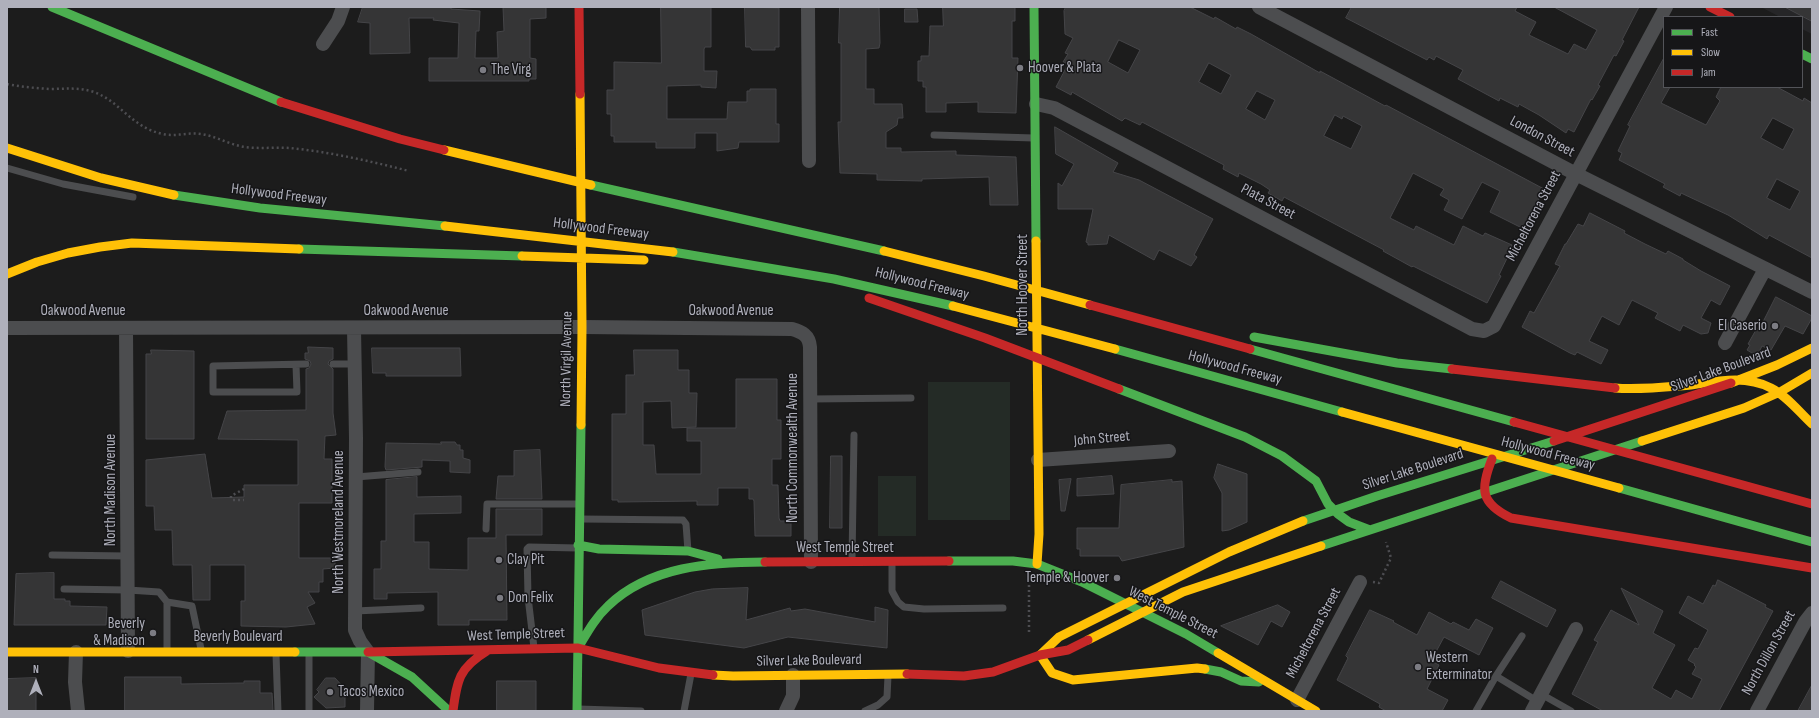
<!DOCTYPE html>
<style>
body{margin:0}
#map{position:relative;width:1819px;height:718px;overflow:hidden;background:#1c1c1c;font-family:"Sofia Sans Condensed",sans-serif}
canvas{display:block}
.frame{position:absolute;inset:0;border:8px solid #afb0bb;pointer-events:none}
.legend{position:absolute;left:1663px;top:16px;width:140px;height:72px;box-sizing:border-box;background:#161618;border:1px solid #535459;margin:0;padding:5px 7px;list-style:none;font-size:12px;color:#afb0bb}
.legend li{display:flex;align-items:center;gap:8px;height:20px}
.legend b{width:20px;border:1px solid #535459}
.north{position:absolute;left:16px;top:662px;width:40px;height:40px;-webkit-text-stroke:3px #161618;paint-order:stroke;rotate:0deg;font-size:11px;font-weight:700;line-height:16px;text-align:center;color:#afb0bb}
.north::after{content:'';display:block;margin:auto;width:14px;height:18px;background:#afb0bb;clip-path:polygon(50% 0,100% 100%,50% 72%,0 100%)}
</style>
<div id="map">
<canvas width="1819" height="718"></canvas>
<div class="frame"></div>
<ul class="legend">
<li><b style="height:5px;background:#4caf50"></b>Fast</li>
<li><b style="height:5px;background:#ffc107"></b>Slow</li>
<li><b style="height:5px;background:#c62828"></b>Jam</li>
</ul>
<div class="north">N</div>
</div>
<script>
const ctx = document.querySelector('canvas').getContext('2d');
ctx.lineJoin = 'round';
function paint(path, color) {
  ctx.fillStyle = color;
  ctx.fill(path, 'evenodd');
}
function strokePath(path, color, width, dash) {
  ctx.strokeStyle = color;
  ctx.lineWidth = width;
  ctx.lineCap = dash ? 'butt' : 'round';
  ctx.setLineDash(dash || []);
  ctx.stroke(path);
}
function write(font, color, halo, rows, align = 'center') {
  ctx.font = font + ' "Sofia Sans Condensed",sans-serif';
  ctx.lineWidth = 3;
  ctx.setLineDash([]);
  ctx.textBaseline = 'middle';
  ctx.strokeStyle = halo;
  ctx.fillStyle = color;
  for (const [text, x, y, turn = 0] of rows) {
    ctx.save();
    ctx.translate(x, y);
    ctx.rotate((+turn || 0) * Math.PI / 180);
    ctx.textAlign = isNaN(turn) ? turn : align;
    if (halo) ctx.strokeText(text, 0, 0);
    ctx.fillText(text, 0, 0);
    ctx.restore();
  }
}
const built = new Path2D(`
 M1761,7H1812V34L1802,29V17H1780Z`);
const green = new Path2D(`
 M928,382H1010V520H928Z
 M878,476H916V536H878Z`);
const building = new Path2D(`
 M363,7H451V9L480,11L479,31H476L475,58H498L497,32L504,31L503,7H546V18L530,19V58L536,59V79H529V81H429V58H458L459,23L433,20L434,18H409L410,53L370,54V23L358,22Z
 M661,7H711V47H705L704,49V71H717L716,88L701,87V85L667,86V119H727L728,102H747V91H750V89H776V124H779V142H739L738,148L717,151V133H695V148H656V142H614V136H611V114H607V90H614V62L661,63Z
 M745,7L779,8V47H775V50H752L750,47H746Z
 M840,7H879L880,43L879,48L866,49V89H874V104H902L903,118H898L897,125L886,132V148H901V152L956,151V155L1016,157L1018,205H990L989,177L922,179V181L877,180V174L840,173L838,122H841V43H839Z
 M943,7H1015V21H1012V58H1018L1016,113L978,112V102L946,103V112H926V87H923V81H918V61H921V56H929L930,26H943Z
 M1066,7H1190L1214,19L1215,17L1236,29L1237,27L1251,34L1320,73V71L1385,106L1386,105L1544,189L1524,229L1490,212L1500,191L1482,182L1462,219L1444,210L1449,200L1440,195L1444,189L1413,173L1390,218L1414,230L1416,226L1454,245L1463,226L1483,236L1485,233L1512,245L1509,252H1510L1499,275L1501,276L1487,303L1413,266L1412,267L1383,251L1384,250L1284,197L1282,201L1268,193L1270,190L1261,184L1239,173L1238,177L1223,169L1224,165L1142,122L1140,125L1125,118L1122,121L1072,92L1071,95L1056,87L1068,64L1063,62L1068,54L1065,53L1073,38L1065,34L1064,11ZM1119,40L1140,50L1128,73L1108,62ZM1209,63L1231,75L1221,94L1199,82ZM1257,91L1275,100L1265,120L1246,109ZM1335,115L1342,119L1343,116L1362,126L1351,149L1324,136Z
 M1352,7H1517L1515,11L1536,22L1529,35L1568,54L1574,44L1586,50L1597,30L1554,7H1639L1622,40L1624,41L1616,56L1614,55L1598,85L1600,86L1592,100L1591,99L1574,132L1568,129L1566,133L1539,115L1519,104L1518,107L1500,98L1499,101L1458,79L1463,70L1436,56L1434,60L1429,57L1427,60L1346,18Z
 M1785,7H1812V21Z
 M905,9H917L918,22H905Z
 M1664,58V87H1670L1661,103L1706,125L1720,101L1716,97L1721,87H1777L1803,101L1804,98L1812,103V258L1769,235L1767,239L1728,215L1681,193L1680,196L1663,187L1665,184L1619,160L1622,153L1618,151L1630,126L1628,125ZM1773,118L1794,129L1783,150L1761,138ZM1777,179L1800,191L1790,210L1767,198Z
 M1055,127L1118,163L1113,172L1139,180L1213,219L1194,255L1197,257L1191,266L1159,250L1154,260L1109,235L1107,244L1088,245V243L1086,242L1093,209H1058V183L1062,186L1074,164L1056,154Z
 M1590,213L1625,231L1624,233L1645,244L1666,254L1668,251L1683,259V260L1701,271L1730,286L1720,305L1711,300L1701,318L1711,323L1708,333L1701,334L1683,325L1680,331L1655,318L1658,313L1632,300L1619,325L1602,316L1589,341L1608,350L1601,364L1577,352L1575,355L1570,353L1522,327L1530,311L1534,313L1560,266L1555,264L1565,244H1566L1578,224L1583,226Z
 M1776,297L1812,316V318L1803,334L1785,326L1771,350L1762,346L1757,356L1747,350L1750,345L1748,344L1757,328L1759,329Z
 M308,347L333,348V359L329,361L328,364L333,369V413L336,435L325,436L324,459H332V503H299V558H335V568L323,569V582H319V592H308L315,603L307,607L315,624L286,627L241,626V601H245V565H210V600H193L192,565H173L172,530H155L154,506H146V460L205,454L212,498L244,497V485H298V440L218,439L227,411L306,410V369L309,368L311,364L310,361L305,359V353H308Z
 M372,348H460L461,376H386V373H373Z
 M151,350L194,351V439H146V354H151Z
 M634,350H678V370H689V393H697L696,427L672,428L671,401L643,402V445H654L656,474H701V441H687V428H736V379H777V420H781V459H772V485H778L779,518L780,521H791V536H755L754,501L753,499H749V488H718V505H697V501L618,502V500H612V414H626V375H634Z
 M441,442H455L457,445H460V450H463V458L470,460V473L450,472V461L422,460V467L386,470L385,467L386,443L441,444Z
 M540,450L542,499H496L498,476H514V451Z
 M831,456H842V528H830Z
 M1218,464L1247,474V522L1229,530L1222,531V493L1214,478Z
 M1112,476L1114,494L1077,496V479Z
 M417,477V497L461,496V513L414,514V542H429V569L468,570V538H496V509H542V535H506L507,620H469V625H438V592L387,593V599H374V569H381V541H386V480Z
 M1071,479L1065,511H1061L1059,480Z
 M1172,480V482L1182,481L1184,547L1122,561L1119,556H1080V549H1077V528H1119L1121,485Z
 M54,573V599H65V601H70V606L107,607L106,625H14L16,574Z
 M1718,580L1766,605L1765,607L1773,611L1719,711H1603L1572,694L1598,642L1594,640L1611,610L1639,625L1621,588L1663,611L1653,633L1675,645L1652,688L1671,699L1676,690L1692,699L1702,679L1692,674L1696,667L1694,665L1695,664L1688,660L1695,648L1698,649L1708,630L1679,613L1688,596L1703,604L1713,585L1715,586Z
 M1501,581L1556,610L1547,627L1492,598Z
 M748,588L746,620L790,608L791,611L805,609L875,622V607L888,610L887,648L788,637L744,648L645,635L642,610L695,592L712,589Z
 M1278,605L1290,612L1282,627L1271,621L1258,645L1221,626Z
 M1370,610L1394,621L1393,622L1417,635L1429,612L1451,624L1453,622L1469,630L1476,619L1493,628L1479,655L1444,637L1431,661L1439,665L1427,689L1448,700L1442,711H1386L1379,707L1380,704L1337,680L1348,658L1346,656Z
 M125,677H181V684L244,683V681H260V693H272L273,711H125Z
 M36,678V711H7V679Z
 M326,678H335L345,689V707L326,708L314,697L319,692L317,690Z
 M497,681H536V711H497Z
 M1812,685V711H1798Z`);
const path = new Path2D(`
 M7,84C21,87 35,88 49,89C65,89 79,87 94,92C121,102 132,128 163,134C176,137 188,132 201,134C216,136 230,145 245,147C260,149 275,147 290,148C330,152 370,161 409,171
 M231,498V496L244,489
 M233,500H244
 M1373,582L1379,583L1391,558L1386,542
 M1029,585V634`);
const lane = new Path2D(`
 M934,135L1034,138
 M7,168L63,184L133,197
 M333,364H355
 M296,365L297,392H213V366L306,364
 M810,399L911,398
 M356,477L418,472
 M581,519L683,520L686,524L688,551
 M486,529L487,504H579
 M52,555L128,556
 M852,560L854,435
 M892,562V591L898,602L904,607L924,609L1003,608
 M64,589L128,590L159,592L167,602V651
 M167,602L192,606L201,649
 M355,611L421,608
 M1522,636L1496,676L1537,701
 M534,648L528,597L527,549L529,547L578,548
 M276,654L278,711
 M1541,694L1571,711
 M579,709L641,711
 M309,711V655
 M684,711L691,674
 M865,711L878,705L887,697L888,676
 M1476,711L1496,676`);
const street = new Path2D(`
 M808,7L809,161
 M1259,7L1576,174L1812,292
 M323,44L338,21L343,7
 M1036,104L1054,108L1472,329L1484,331L1494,326L1666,7
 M7,328L582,327L792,329C802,332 809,335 810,347L811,562
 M126,328L128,651
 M354,329L356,438L355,622V630L360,641L368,652L367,711
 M1725,343L1765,269
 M1038,460L1169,451
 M76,652L75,682L78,711
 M1297,700L1360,582
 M786,711L793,696V675
 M1532,711L1576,629
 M1757,711L1805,622L1812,613`);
const fast = new Path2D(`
 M52,7L281,102
 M1034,7L1036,241
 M1802,54L1812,59
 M591,185L884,251
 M174,195L260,208L445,226
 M299,249L522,256
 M673,252L834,279L953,306
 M1254,337L1397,363L1452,369
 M1115,349L1342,412
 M1250,349L1514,422
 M1119,389L1245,437L1282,456L1316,481L1328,504L1338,514L1349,522L1370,530
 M1619,488L1812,542
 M1303,521L1377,496L1554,441
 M578,545L599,549L688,551L718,559
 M1321,546L1642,441
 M949,561H1013L1037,564L1082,582L1186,634L1218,653
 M578,648C587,633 595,618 608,606C649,566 712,562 765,562
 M295,652H368L412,677L449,711
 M1205,669L1221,672L1241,681L1259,682
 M577,711L581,425`);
const slow = new Path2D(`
 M580,94L582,327L581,425
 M7,148L101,178L174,195
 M444,150L591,185
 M445,226L673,252
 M1036,241L1039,534L1037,564
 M884,251L984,276L1090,305
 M522,256L644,260
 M7,274L37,262L68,253L100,247L132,243L299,249
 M953,306L1115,349
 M1731,383L1777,365L1812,348
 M1615,388C1640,390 1666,387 1691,385C1718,381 1746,375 1771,388C1787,396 1799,412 1812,424
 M1342,412L1619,488
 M1642,441L1744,408L1780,392L1812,373
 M1088,640L1183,592L1321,546
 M7,652H295
 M1218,653L1316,711
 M1040,655L1059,637L1229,552L1303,521
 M1040,655L1052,673L1073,680L1197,668L1205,669
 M713,675L733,676L907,674`);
const jam = new Path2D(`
 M579,7L580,94
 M1710,7L1730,17
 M281,102L400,139L444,150
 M869,298L985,338L1119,389
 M1090,305L1250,349
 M1452,369L1615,388
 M1514,422L1812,504
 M1554,441L1731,383
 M1492,459C1480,489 1480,503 1511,518L1812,568
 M765,562L949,561
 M368,652L578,648L659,668L713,675
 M907,674L964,676L993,672L1040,655L1068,650L1088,640
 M453,711C457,680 459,668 487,651`);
const markers = [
 [1020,68,4,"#7c7c83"],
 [483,70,4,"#7c7c83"],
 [1775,326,4,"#7c7c83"],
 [499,560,4,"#7c7c83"],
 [1117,578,4,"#7c7c83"],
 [500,598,4,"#7c7c83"],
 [153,633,4,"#7c7c83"],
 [1418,667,4,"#7c7c83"],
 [330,692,4,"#7c7c83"]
];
const poiNames = [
 ["Hoover & Plata",1028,68],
 ["The Virg",491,70],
 ["El Caserio",1767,326,"right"],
 ["Clay Pit",507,560],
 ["Temple & Hoover",1109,578,"right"],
 ["Don Felix",508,598],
 ["Beverly",145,624,"right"],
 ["& Madison",145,641,"right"],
 ["Western",1426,658],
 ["Exterminator",1426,675],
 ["Tacos Mexico",338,692]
];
const streetNames = [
 ["London Street",1542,137,28],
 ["Hollywood Freeway",279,195,7],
 ["Plata Street",1268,202,28],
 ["Micheltorena Street",1534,216,-62],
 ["Hollywood Freeway",601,229,7],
 ["Hollywood Freeway",922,284,14],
 ["North Hoover Street",1023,285,-90],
 ["Oakwood Avenue",83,311],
 ["Oakwood Avenue",406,311],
 ["Oakwood Avenue",731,311],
 ["North Virgil Avenue",567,359,-89],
 ["Hollywood Freeway",1235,368,15],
 ["Silver Lake Boulevard",1721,370,-20],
 ["John Street",1102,439,-5],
 ["North Commonwealth Avenue",793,448,-90],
 ["Hollywood Freeway",1548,454,15],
 ["Silver Lake Boulevard",1413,470,-18],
 ["North Madison Avenue",111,490,-90],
 ["North Westmoreland Avenue",339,522,-90],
 ["West Temple Street",845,548],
 ["West Temple Street",1173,613,27],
 ["Micheltorena Street",1314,633,-62],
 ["West Temple Street",516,635,-2],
 ["Beverly Boulevard",238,637],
 ["North Dillon Street",1769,653,-61],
 ["Silver Lake Boulevard",809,661,-1]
];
paint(built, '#262628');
paint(green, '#242b26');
paint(building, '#353536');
strokePath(building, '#454548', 1);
strokePath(path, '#4d4d51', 2.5, [2, 3]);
strokePath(lane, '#4c4d4f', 7);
strokePath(street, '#4c4d4f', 14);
strokePath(fast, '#4caf50', 9);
strokePath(slow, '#ffc107', 9);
strokePath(jam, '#c62828', 9);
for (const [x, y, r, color] of markers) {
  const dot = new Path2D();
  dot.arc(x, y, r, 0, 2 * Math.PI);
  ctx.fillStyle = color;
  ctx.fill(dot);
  strokePath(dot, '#161618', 1.5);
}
write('15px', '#afb0bb', '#161618', poiNames, 'left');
write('15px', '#afb0bb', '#161618', streetNames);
</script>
